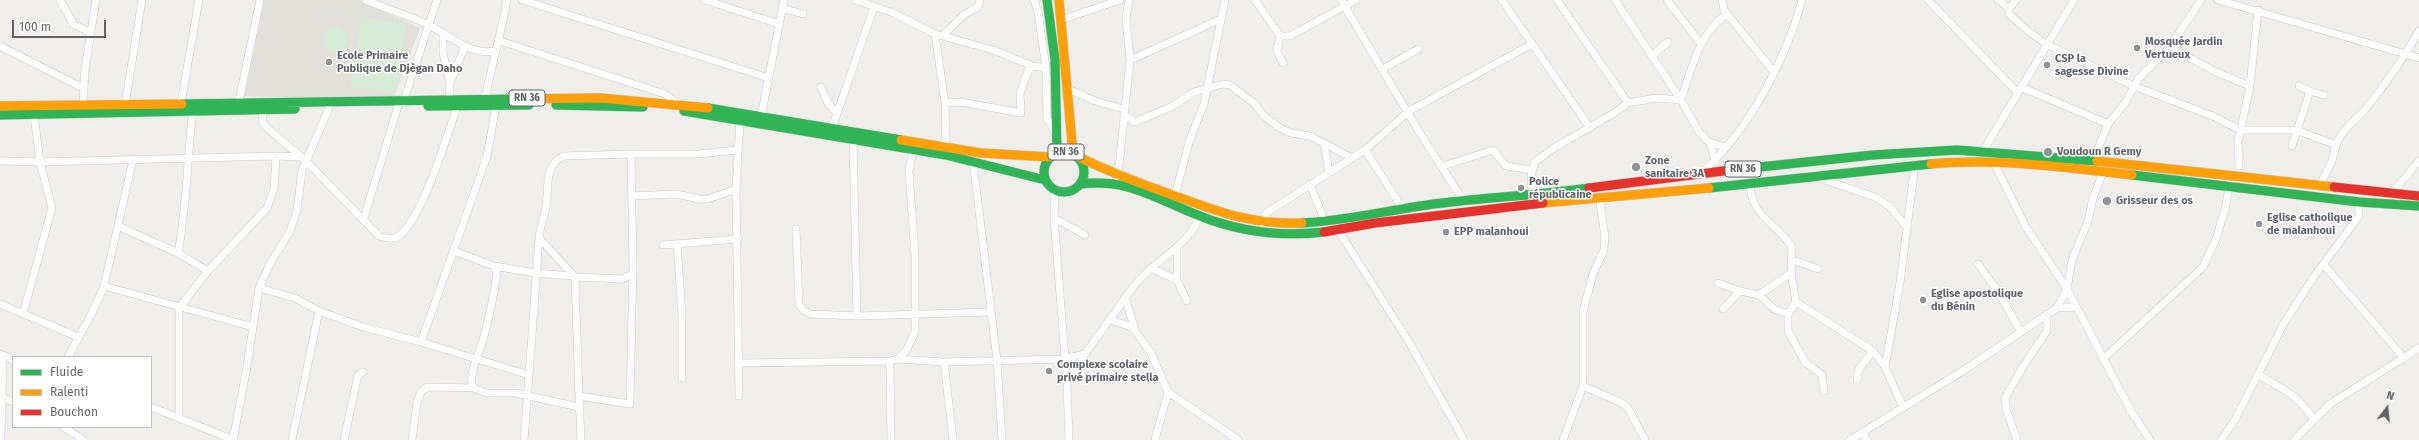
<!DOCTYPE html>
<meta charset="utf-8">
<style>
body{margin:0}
#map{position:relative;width:2419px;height:440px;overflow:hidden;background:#efeeea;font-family:"Fira Sans",sans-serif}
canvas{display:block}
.legend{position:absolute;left:12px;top:356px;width:140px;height:72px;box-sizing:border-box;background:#fff;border:1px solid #bfc1c3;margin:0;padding:5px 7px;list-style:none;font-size:12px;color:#5f6368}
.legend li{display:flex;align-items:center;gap:8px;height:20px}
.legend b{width:20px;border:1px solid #bfc1c3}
.north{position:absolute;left:2367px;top:388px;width:40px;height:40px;-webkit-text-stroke:3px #fff;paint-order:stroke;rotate:16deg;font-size:11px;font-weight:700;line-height:16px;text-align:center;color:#5f6368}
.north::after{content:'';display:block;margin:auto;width:14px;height:18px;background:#5f6368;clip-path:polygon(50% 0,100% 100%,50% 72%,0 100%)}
.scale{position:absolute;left:12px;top:20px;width:94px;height:18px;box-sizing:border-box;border:2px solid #5f6368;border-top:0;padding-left:5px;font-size:12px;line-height:14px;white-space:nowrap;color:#5f6368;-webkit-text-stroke:3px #fff;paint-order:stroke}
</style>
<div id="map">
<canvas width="2419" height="440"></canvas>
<ul class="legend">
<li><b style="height:5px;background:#30b455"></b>Fluide</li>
<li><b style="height:5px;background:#ff9f0a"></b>Ralenti</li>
<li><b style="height:5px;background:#e5322d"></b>Bouchon</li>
</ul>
<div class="north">N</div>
<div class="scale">100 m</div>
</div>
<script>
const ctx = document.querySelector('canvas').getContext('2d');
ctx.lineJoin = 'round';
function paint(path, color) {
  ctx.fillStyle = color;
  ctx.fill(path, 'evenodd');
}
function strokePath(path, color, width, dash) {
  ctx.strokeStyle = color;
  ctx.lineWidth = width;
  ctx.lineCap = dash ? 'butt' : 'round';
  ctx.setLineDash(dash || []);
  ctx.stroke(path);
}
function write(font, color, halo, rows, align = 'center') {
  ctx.font = font + ' "Fira Sans",sans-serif';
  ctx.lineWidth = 3;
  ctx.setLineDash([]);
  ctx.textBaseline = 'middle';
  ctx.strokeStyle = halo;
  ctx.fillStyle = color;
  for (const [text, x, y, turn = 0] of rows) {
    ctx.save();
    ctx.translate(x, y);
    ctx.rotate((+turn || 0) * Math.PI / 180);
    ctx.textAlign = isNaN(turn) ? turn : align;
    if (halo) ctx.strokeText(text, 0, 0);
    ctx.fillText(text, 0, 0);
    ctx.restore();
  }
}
const education = new Path2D(`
 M264,0H358L420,28L393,99L244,96Z`);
const green = new Path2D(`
 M361,17L406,24L395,94L350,87Z
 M323 40a12 12 0 1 1 24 0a12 12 0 1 1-24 0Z`);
const street = new Path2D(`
 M60,0L74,25L91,32
 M366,0C386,9 407,15 427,24C448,34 469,56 495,51
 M522,0L769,78
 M705,0L779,24
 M855,0L891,12L935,34L993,50L1033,66L1046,68
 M1034,0L1038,12L1046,68L1047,118L1057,135
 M1255,0L1280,36L1277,51L1283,63
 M1341,0L1418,130L1464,202
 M1502,0L1590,128
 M1557,0L1628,103
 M1615,0L1681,100L1699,132L1710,143L1727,147
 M1667,0L1701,44
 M1722,0L1724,10L1774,72
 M1928,0L2017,92
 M1998,0L2009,8
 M2016,0L2009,8V14L2028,31L2048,45L2134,86L2215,117L2240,130H2296L2336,145L2332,161L2320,185
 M2218,0L2419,58
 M782,8L803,14
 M1061,20L1120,0
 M443,34V53L450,83
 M935,34L945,103L946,148
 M943,35L965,14L978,7L980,0
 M1280,36H1290L1356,0
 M500,41L665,94L677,103
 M0,46L83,88
 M2170,47L2216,72L2250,86
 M1652,56L1668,42
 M1130,60L1221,19
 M1383,69L1418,49
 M821,87L828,103L836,113
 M2021,87L2108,124
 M1068,89L1095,101L1124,109
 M2310,91L2324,95
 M485,98C492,65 501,33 507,0
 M449,99L450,83L465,46
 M239,101L260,0
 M181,103L199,0
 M403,103L437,0
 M945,103L961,102L1021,113L1020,93L1028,71L1033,66
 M83,104L85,70L96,0
 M125,105L142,0
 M263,110L262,121L266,127L306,161L379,236C385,238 392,240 397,237C420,226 448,133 457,107
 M1124,115L1135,122L1173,106L1194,92L1223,84L1230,85L1255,104L1263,115L1280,128L1291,133L1310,136L1352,158
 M761,117L784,0
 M832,128L874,7
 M853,140L857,316
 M1324,143L1329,172
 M1710,143L1715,161
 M2336,145C2341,131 2353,122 2363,112C2383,88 2404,58 2419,31
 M2292,146L2310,91L2299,86
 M1365,150L1403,209
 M1983,151L2074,0
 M0,161L40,162L276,156L301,157
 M973,161L997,360L1002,440
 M2093,161L2108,124L2126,102L2138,79L2170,47L2201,0
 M1994,163L2026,227L2067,289L2131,411L2150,440
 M1443,166L1493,150L1506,166L1532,170
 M2239,166L2238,142L2250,86L2258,10
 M1701,173C1748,132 1786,60 1802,0
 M1118,176L1130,60L1126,18L1129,0
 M1816,177L1875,197L1889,206L1906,226
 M1310,184L1325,222
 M1750,184C1750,215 1777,224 1792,247L1791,273L1796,302L1873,351L1885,367L1903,407
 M1055,190L1054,218L1067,383L1069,440
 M2392,193L2419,161
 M1175,195L1190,139L1204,104L1225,0
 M1532,195L1531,176L1535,162L1554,148L1611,115L1628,103L1656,98L1681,100C1692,68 1698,34 1727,14
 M632,196L676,194L699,199H708L736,189
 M364,218L398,106
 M1054,218L1085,235
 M1263,224L1266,213L1365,150L1409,111L1532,44
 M118,226L178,253L208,271
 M796,229L799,304L803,310L810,314L857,316L991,312
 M1338,230L1409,342L1464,440
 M677,244L682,315V378
 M663,245L738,239
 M1177,249V280L1187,301
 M454,251L494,266L497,273C494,295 489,318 483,340C479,355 468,372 473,388
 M178,253C187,206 187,158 193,110
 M1793,260L1818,269
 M1978,264L1997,290L2021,332
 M2324,265L2404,358
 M494,266L535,273L573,276
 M1151,268L1177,280
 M575,277L539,238C540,227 544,218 546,207C549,190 543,165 564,156L631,154
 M1718,283L1740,291
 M104,286L253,327
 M259,288L295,298L319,311L363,327L421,342L529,375L524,440
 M1759,295L1774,309L1788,314
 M1126,300L1135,330
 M1796,302L1788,314V331L1805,362L1822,375L1824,391
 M0,304L78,337
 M2057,308L2067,289L2072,260L2088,221L2093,198L2103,172
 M1723,309L1740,291L1759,295L1791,273
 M23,314L52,208L40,162L34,115
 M1110,319C1121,305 1130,289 1142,277C1163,255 1187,246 1200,216
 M421,342L479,179L487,156L496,106
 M0,354L13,360
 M68,357L92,313L104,286L133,160
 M2104,358L2203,267L2216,239L2226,206L2229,185
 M898,359L906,351L915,332V256L909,171L913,150
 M890,361L891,440
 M944,362L953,440
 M739,363L890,361L898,359L944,362L1064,359L1085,354L1110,319L1133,328L1151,353L1168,392L1155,440
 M1885,367L1900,283L1915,164
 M2258,374C2282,390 2298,394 2313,419
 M529,375L539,238
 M1857,379L1859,369L1873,351
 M1067,383L1085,354
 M1583,386L1622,403L1628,408L1645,440
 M1168,392L1238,440
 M579,396L575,277L622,279L633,274
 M739,396L736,189L740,121
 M2,397L13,402
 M151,407L234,440
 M179,417V308L208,271L267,208L274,189L276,156
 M63,427L84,440
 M1862,432L1867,440
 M1,440L3,356
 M233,440L246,372L259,288L270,264L290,231L297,210L302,171L329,108
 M292,440L319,311
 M344,440L358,375L363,372
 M412,440L417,403L421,392L427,387L473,388L487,393H515L579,407
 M581,440L579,396L630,404L633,265L631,154H698L737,150
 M1563,440L1583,386V312L1593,274L1604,250L1605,236L1599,197
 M1850,440L1961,372L2057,308L2076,307
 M2017,440L2006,409L2005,398L2024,365L2047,331V314
 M2221,440L2235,420L2283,325L2313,278L2359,216V202
 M2294,440L2330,404L2419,348`);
const fast = new Path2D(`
 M1047,0L1055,60L1057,153
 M182,104L516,99
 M556,105L643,107
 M428,106L529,105
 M708,108L901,140
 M684,111L946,155L1045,180
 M0,115L295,109
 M1044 172a20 20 0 1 1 40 0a20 20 0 1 1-40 0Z
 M1731,170L1873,155L1957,150L2097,161
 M2132,175L2359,202L2419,206
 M1081,184C1129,178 1158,200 1200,216C1240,232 1281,237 1324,232
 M1709,188L1931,164
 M1302,223C1349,221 1396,208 1443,203C1492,197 1540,195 1589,188`);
const slow = new Path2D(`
 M1059,0L1073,153
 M516,99L600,98L708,108
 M0,106L182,104
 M901,140L981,153L1050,157
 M1079,157C1111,173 1144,185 1178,197C1222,213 1253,225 1302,223
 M2097,161L2334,187
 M1931,164C1997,158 2066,167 2132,175
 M1543,203L1709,188`);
const jam = new Path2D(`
 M2334,187L2419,196
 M1589,188L1731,170
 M1324,232L1375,223L1543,203`);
const markers = [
 [2137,48,4,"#919496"],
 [329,62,4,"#919496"],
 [2047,65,4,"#919496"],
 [2048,152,5,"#919496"],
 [1636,167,5,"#919496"],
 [1521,188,4,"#919496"],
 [2107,201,5,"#919496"],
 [2259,224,4,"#919496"],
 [1446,232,4,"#919496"],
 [1923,300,4,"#919496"],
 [1049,371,4,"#919496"]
];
const shields = [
 [527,98,36],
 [1066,152,36],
 [1743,169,36]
];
const shieldNames = [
 ["RN 36",527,98],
 ["RN 36",1066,152],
 ["RN 36",1743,169]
];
const poiNames = [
 ["Mosquée Jardin",2145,42],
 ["Vertueux",2145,55],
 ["Ecole Primaire",337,56],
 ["Publique de Djègan Daho",337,69],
 ["CSP la",2055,59],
 ["sagesse Divine",2055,72],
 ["Voudoun R Gemy",2057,152],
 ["Zone",1645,161],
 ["sanitaire 3A",1645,174],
 ["Police",1529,182],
 ["républicaine",1529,195],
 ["Grisseur des os",2116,201],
 ["Eglise catholique",2267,218],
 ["de malanhoui",2267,231],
 ["EPP malanhoui",1454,232],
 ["Eglise apostolique",1931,294],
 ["du Bénin",1931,307],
 ["Complexe scolaire",1057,365],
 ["privé primaire stella",1057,378]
];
paint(education, '#e2e0da');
paint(green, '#d8ebd6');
strokePath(street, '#cbcccc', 8);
strokePath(fast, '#cacacb', 10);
strokePath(slow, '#cacacb', 10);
strokePath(jam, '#cacacb', 10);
strokePath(street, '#fdfcfc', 7);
strokePath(fast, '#30b455', 9);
strokePath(slow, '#ff9f0a', 9);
strokePath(jam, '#e5322d', 9);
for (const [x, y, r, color] of markers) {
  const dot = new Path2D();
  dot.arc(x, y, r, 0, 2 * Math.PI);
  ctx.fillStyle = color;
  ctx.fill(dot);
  strokePath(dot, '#fff', 1.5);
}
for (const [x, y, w] of shields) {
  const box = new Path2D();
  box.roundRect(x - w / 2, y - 8, w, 16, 3);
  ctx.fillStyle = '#fff';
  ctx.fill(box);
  strokePath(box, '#5f6368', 1);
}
write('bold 10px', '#5f6368', null, shieldNames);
write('bold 11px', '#5f6368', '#fff', poiNames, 'left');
</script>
